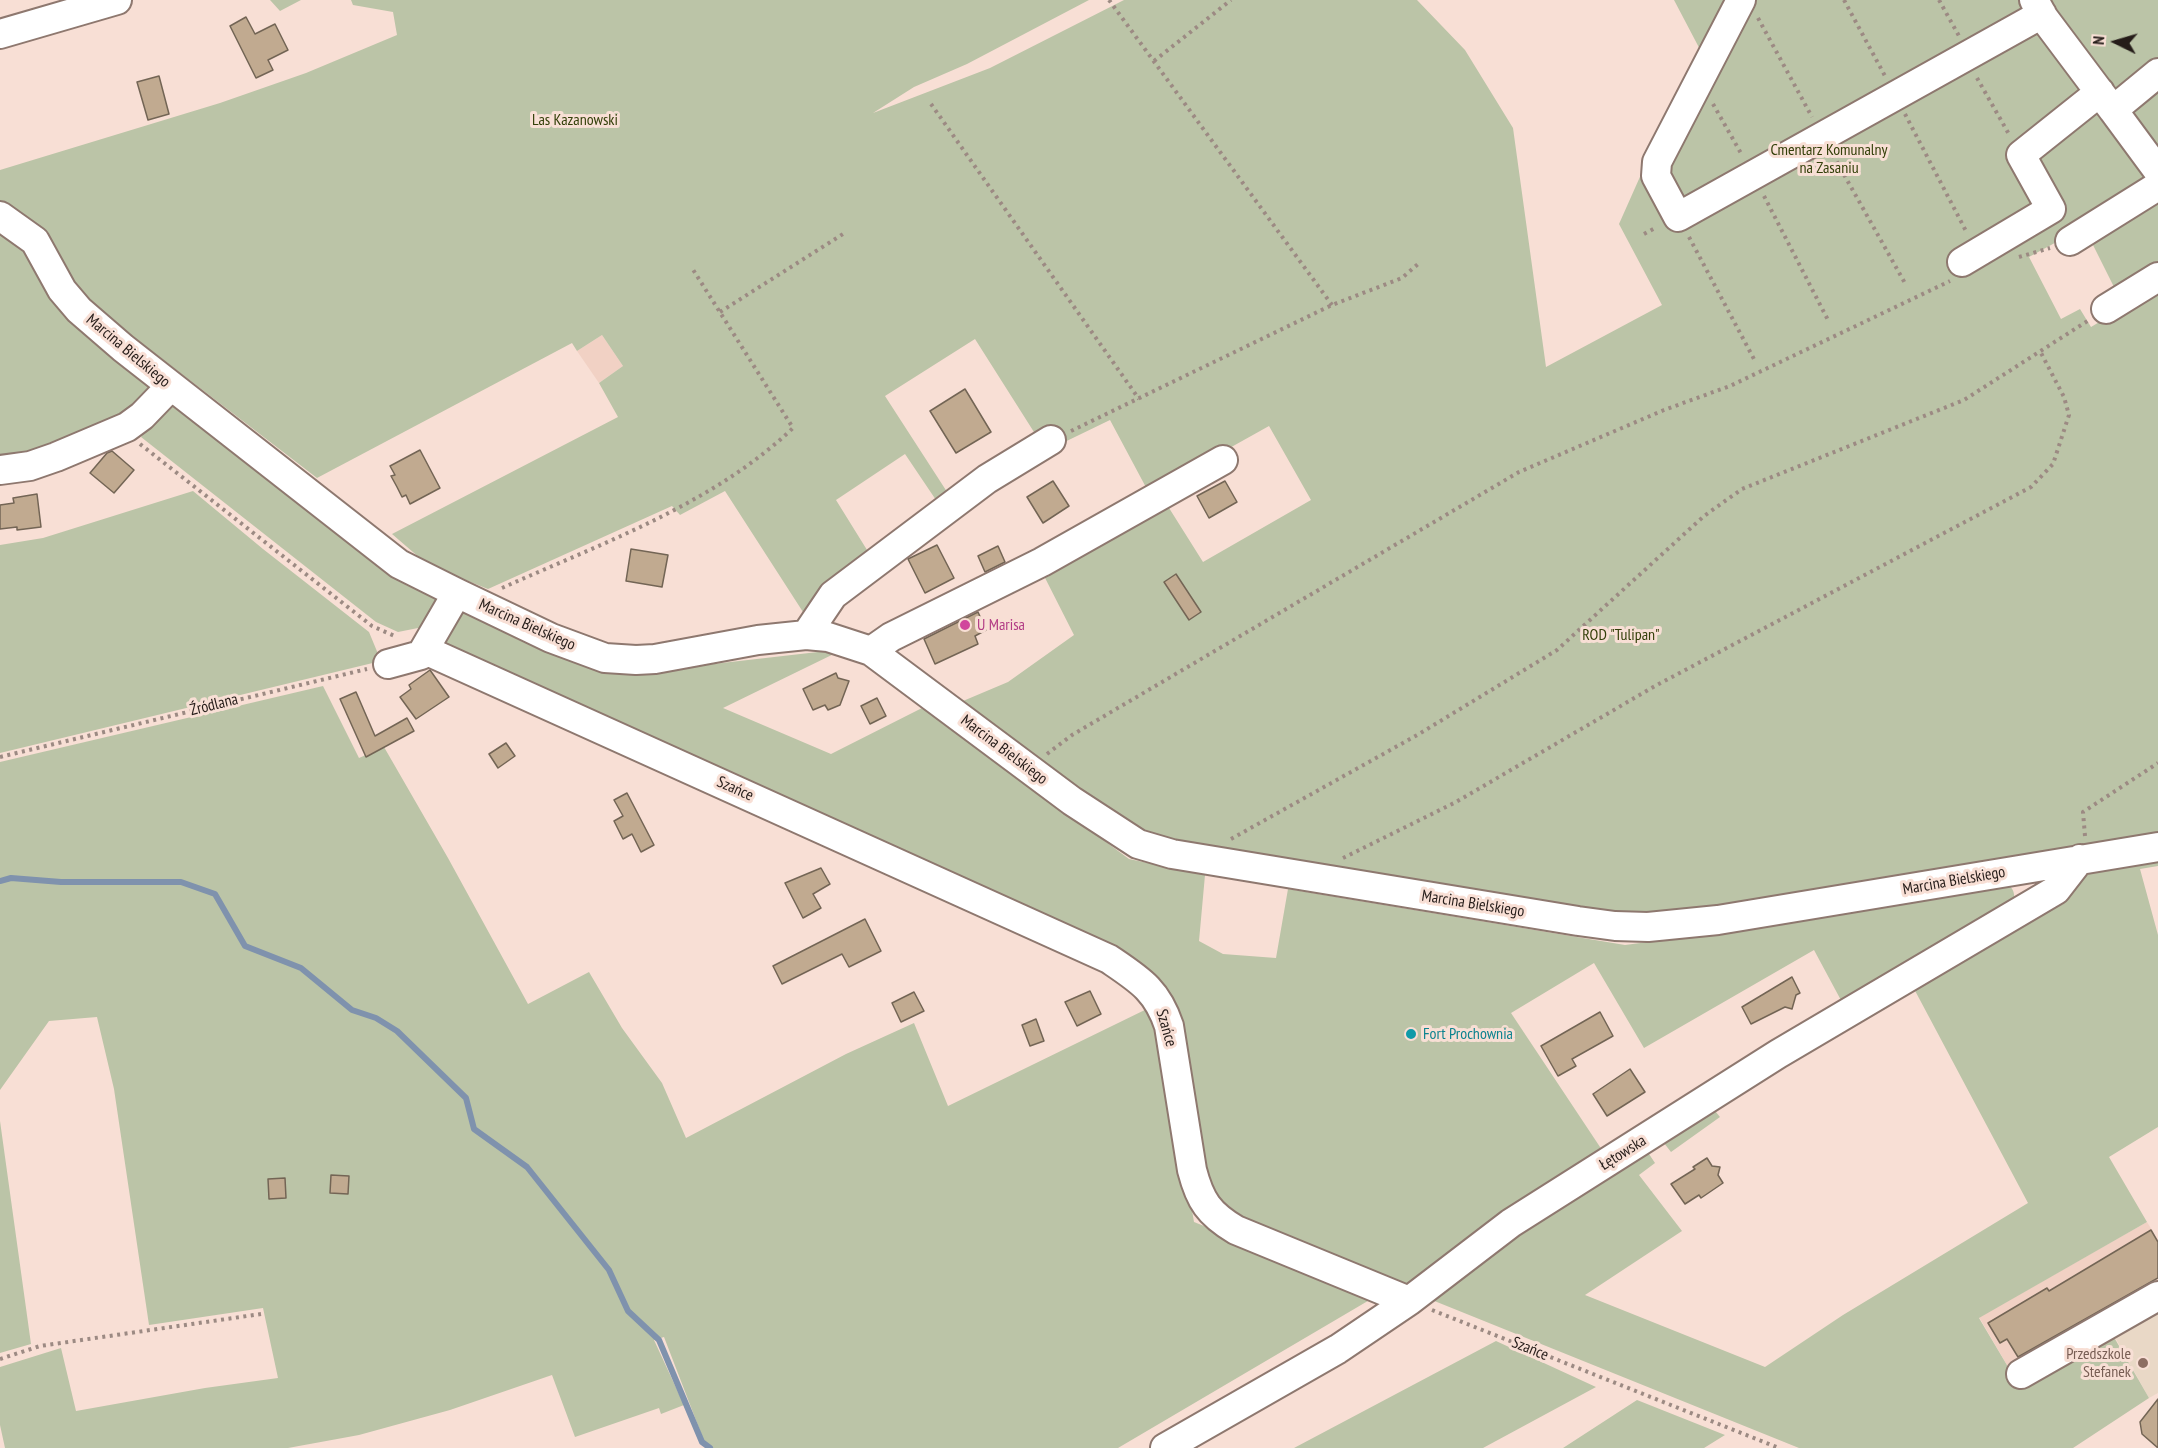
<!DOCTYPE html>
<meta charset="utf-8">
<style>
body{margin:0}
#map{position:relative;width:2158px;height:1448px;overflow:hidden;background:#f8dfd5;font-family:"PT Sans Narrow",sans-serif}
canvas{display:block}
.north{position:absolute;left:2086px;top:12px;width:60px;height:60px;-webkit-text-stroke:4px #f8dfd5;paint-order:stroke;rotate:275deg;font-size:16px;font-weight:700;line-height:24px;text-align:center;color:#251c19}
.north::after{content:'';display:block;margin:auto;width:21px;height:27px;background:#251c19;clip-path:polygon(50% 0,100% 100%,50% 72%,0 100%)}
</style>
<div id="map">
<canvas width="2158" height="1448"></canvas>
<div class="north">N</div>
</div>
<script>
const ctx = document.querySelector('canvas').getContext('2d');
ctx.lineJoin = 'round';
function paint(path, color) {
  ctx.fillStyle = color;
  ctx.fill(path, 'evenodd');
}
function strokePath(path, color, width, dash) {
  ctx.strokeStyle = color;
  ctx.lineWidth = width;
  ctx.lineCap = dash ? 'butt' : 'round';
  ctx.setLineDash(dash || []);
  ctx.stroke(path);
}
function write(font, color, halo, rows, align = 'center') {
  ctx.font = font + ' "PT Sans Narrow",sans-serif';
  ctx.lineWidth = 6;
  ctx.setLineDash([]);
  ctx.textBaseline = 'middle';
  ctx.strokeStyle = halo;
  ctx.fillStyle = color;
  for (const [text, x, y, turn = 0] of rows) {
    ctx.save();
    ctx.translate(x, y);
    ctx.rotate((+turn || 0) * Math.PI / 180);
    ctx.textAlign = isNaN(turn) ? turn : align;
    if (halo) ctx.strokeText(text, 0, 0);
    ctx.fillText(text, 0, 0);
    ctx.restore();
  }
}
const built = new Path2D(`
 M602,335L623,366L599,383L577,351Z
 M2147,1222L2158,1240V1291L2014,1377L1979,1317Z`);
const education = new Path2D(`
 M2158,1305V1393L2149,1398L2112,1332Z`);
const green = new Path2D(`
 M270,0H301L280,11Z
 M351,0H1089L967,64L914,87L873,113L990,68L1124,0H1417L1465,50L1513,128L1546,367L1662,305L1619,224L1659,134L1705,59L1674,0H2158V267L2116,291L2084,227L2029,257L2061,319L2080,309L2091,327L2158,287V837L1833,891L1643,917L1259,863L1124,825L963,701L1008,682L1074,635L1040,568L1164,500L1203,562L1311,500L1269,426L1149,493L1110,420L1046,451L975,339L885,396L951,498L936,500L905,454L836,500L872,558L803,612L725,491L680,515L672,506L488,589L428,565L392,534L618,417L599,383L623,366L602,335L577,351L572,343L317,478L114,322L68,280L58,251L0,211V170L220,103L306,73L397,35L393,12L353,5Z
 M0,228L19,240L36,262L42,283L54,304L139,371L151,383V393L145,403L33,459L0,455Z
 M172,400L406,585L440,598L428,626L398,632L376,622L141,437L164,402Z
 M193,491L263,549L369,632L381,661L0,753V545L43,538Z
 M460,607L652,671L844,649L723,708L831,754L924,707L1129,859L1205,875L1199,941L1223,954L1276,958L1288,889L1625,945L1756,928L2006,883C2013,888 2015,892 2014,901L1843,1004L1814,950L1644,1048L1594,963L1511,1013L1604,1153L1399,1292L1236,1221L1209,1199L1159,984L443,649Z
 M323,686L359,758L384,747L448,858L528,1004L589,972L622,1028L662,1083L686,1138L846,1054L914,1023L948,1106L1155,1005L1158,1010L1194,1222L1378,1295L1118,1448H711L704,1441L664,1337L654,1340L684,1405L661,1414L659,1408L575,1437L552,1375L450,1410L359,1435L288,1448H5L0,1425V1367L61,1348L76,1411L205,1388L278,1378L263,1308L149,1325L114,1089L97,1017L49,1021L0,1090V762Z
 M2158,858V866L2140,869L2158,935V1127L2109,1157L2147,1222L1979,1318L2014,1377L2111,1332L2149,1398L2073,1448H1799L1427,1298L1481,1254L1645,1148L1655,1163L1639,1175L1682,1231L1585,1295L1765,1367L1843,1315L2028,1203L1912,985L2063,904L2086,876L2096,869Z
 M1711,1106L1720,1117L1671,1152L1660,1138Z
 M0,1121L31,1344L0,1353Z
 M1496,1341L1596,1387L1483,1448H1294Z
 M1637,1400L1725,1435L1704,1448H1563Z`);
const stream = new Path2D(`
 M0,881L11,878L61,882H181L215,894L245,946L301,968L352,1010L376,1018L397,1031L466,1098L474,1129L527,1167L609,1270L628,1311L659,1340L702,1442L710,1448`);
const building = new Path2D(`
 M246,17L255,34L275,24L288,50L268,60L273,70L256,78L230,26Z
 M159,76L169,114L148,120L137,82Z
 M965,389L991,432L956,453L930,411Z
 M420,450L440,488L410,504L406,495L402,497L397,487L391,476L395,475L390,466Z
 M112,451L134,470L114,493L90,473L107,453Z
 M1053,481L1069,506L1043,523L1027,497Z
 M1225,481L1237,502L1209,518L1197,496Z
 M37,494L41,527L17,530V527L0,529V505L14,503L13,498Z
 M937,545L954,578L925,593L908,559Z
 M998,546L1005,562L985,572L978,556Z
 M631,549L668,555L662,587L626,581Z
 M1176,574L1201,612L1189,620L1164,582Z
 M978,612L986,630L975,636L978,644L935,664L924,639Z
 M430,670L449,697L416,719L400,697L411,689L409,685Z
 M836,673L838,678L849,681L840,705L828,710L825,705L813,710L803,689Z
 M356,692L375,736L407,718L414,731L366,757L340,699Z
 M877,698L886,716L870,724L861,706Z
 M506,743L515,756L498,768L489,754Z
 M627,793L654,845L641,852L632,834L623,839L614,821L623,816L614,800Z
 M821,868L830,884L813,894L821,908L803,918L785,883Z
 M865,919L881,951L849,967L842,954L782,984L773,966Z
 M1792,977L1800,993L1796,995L1792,1009L1785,1007L1751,1024L1742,1007Z
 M1090,991L1101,1014L1077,1026L1065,1002Z
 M914,992L924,1011L901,1022L892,1003Z
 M1600,1012L1613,1036L1572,1059L1576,1066L1558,1076L1541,1046Z
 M1036,1019L1044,1041L1030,1046L1022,1025Z
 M1630,1069L1645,1092L1607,1116L1593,1094Z
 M1707,1158L1712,1166L1720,1167L1718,1175L1723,1183L1701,1198L1699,1195L1685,1204L1671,1184L1695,1169L1693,1167Z
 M331,1175L349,1176L348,1194L330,1193Z
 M285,1178L286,1198L269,1199L268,1179Z
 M2151,1230L2158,1242V1278L2018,1357L2007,1339L2000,1343L1988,1323L2047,1288L2049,1291Z
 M2158,1399V1448L2142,1434L2140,1422Z`);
const path = new Path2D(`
 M1109,0L1332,305
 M1844,0L1885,76
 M1939,0L1959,36
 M1758,18L1812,117
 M1154,61L1231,0
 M1977,78L2010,136
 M931,104L1139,399
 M1713,104L1742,155
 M1905,114L1967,233
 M1833,155L1906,285
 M1764,196L1829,322
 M1644,234L1657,227
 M1689,237L1755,361
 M2019,257L2050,248
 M720,312L843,234
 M1071,431L1332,305L1402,278L1418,264
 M140,444L372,626L397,637
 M502,588C602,543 712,505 793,428L692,268
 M1047,754L1072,735L1519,472L1664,410L1730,386L1950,281
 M0,757L367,669
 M2085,836L2083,812L2158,763
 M1231,839L1419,734L1557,650L1704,516L1742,489L1964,400L2089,320
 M1343,858L1456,802L1655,686L2031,487L2053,464L2069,415L2064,397L2040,351
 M1432,1310L1779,1448
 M0,1359L40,1346L261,1314`);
const minor = new Path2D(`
 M1741,0L1657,162L1656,176L1678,217L2042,14
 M2034,0L2044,18L2113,110
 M0,34L117,0
 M2158,73L2113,110L2158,171
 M0,216L35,241L62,290L79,310L123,348L399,564L457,593L551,638L605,658L636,660L655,659L758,640L806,635L828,637L871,651L1072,801L1138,844L1172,854L1578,921L1615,926L1648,927L1718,920L2158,847
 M2070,241L2158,186
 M1962,262L2051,209L2021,155L2100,92
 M2106,309L2158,277
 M0,470L30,466L56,457L127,427L142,416L171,386
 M806,635L833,595L987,479L1051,440
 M425,650L1109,959C1140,980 1157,990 1169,1026L1192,1170C1200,1201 1209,1214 1236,1230L1409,1301
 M871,651L891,637L1042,562L1223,460
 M388,664L421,655L457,593
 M2021,1374L2158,1296
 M1165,1448L1338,1349L1409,1301L1511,1223L1778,1054L2056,890L2080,859`);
const markers = [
 [965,625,6,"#d1479c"],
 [1411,1034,6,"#0f9aa8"],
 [2143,1363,6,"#8d6e63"]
];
const parkNames = [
 ["Las Kazanowski",575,120],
 ["Cmentarz Komunalny",1829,150],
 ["na Zasaniu",1829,168],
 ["ROD \"Tulipan\"",1621,635]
];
const streetNames = [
 ["Marcina Bielskiego",128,351,40],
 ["Marcina Bielskiego",527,625,24],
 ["Źródlana",214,705,-14],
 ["Marcina Bielskiego",1004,750,37],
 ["Szańce",735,789,24],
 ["Marcina Bielskiego",1954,881,-10],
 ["Marcina Bielskiego",1473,904,9],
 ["Szańce",1166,1028,74],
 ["Łętowska",1623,1153,-32],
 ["Szańce",1530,1349,22]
];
const hotelNames = [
 ["U Marisa",977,625]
];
const cultureNames = [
 ["Fort Prochownia",1423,1034]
];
const educationNames = [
 ["Przedszkole",2131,1354],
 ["Stefanek",2131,1372]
];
paint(built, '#f1d1c4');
paint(education, '#e9d8c6');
paint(green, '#bbc4a7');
strokePath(stream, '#7f92ad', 6);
paint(building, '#c1aa90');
strokePath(building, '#736555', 1.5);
strokePath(minor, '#8e786f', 32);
strokePath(path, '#9c8a83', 4, [3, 4.5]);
strokePath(minor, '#fff', 28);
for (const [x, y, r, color] of markers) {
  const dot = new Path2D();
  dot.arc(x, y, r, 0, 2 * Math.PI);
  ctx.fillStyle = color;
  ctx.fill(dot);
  strokePath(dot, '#f8dfd5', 2);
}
write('16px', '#333f09', '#f8dfd5', parkNames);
write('16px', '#251c19', '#f8dfd5', streetNames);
write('16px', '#b23c85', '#f8dfd5', hotelNames, 'left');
write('16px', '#0d838f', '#f8dfd5', cultureNames, 'left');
write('16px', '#785e54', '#f8dfd5', educationNames, 'right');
</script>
